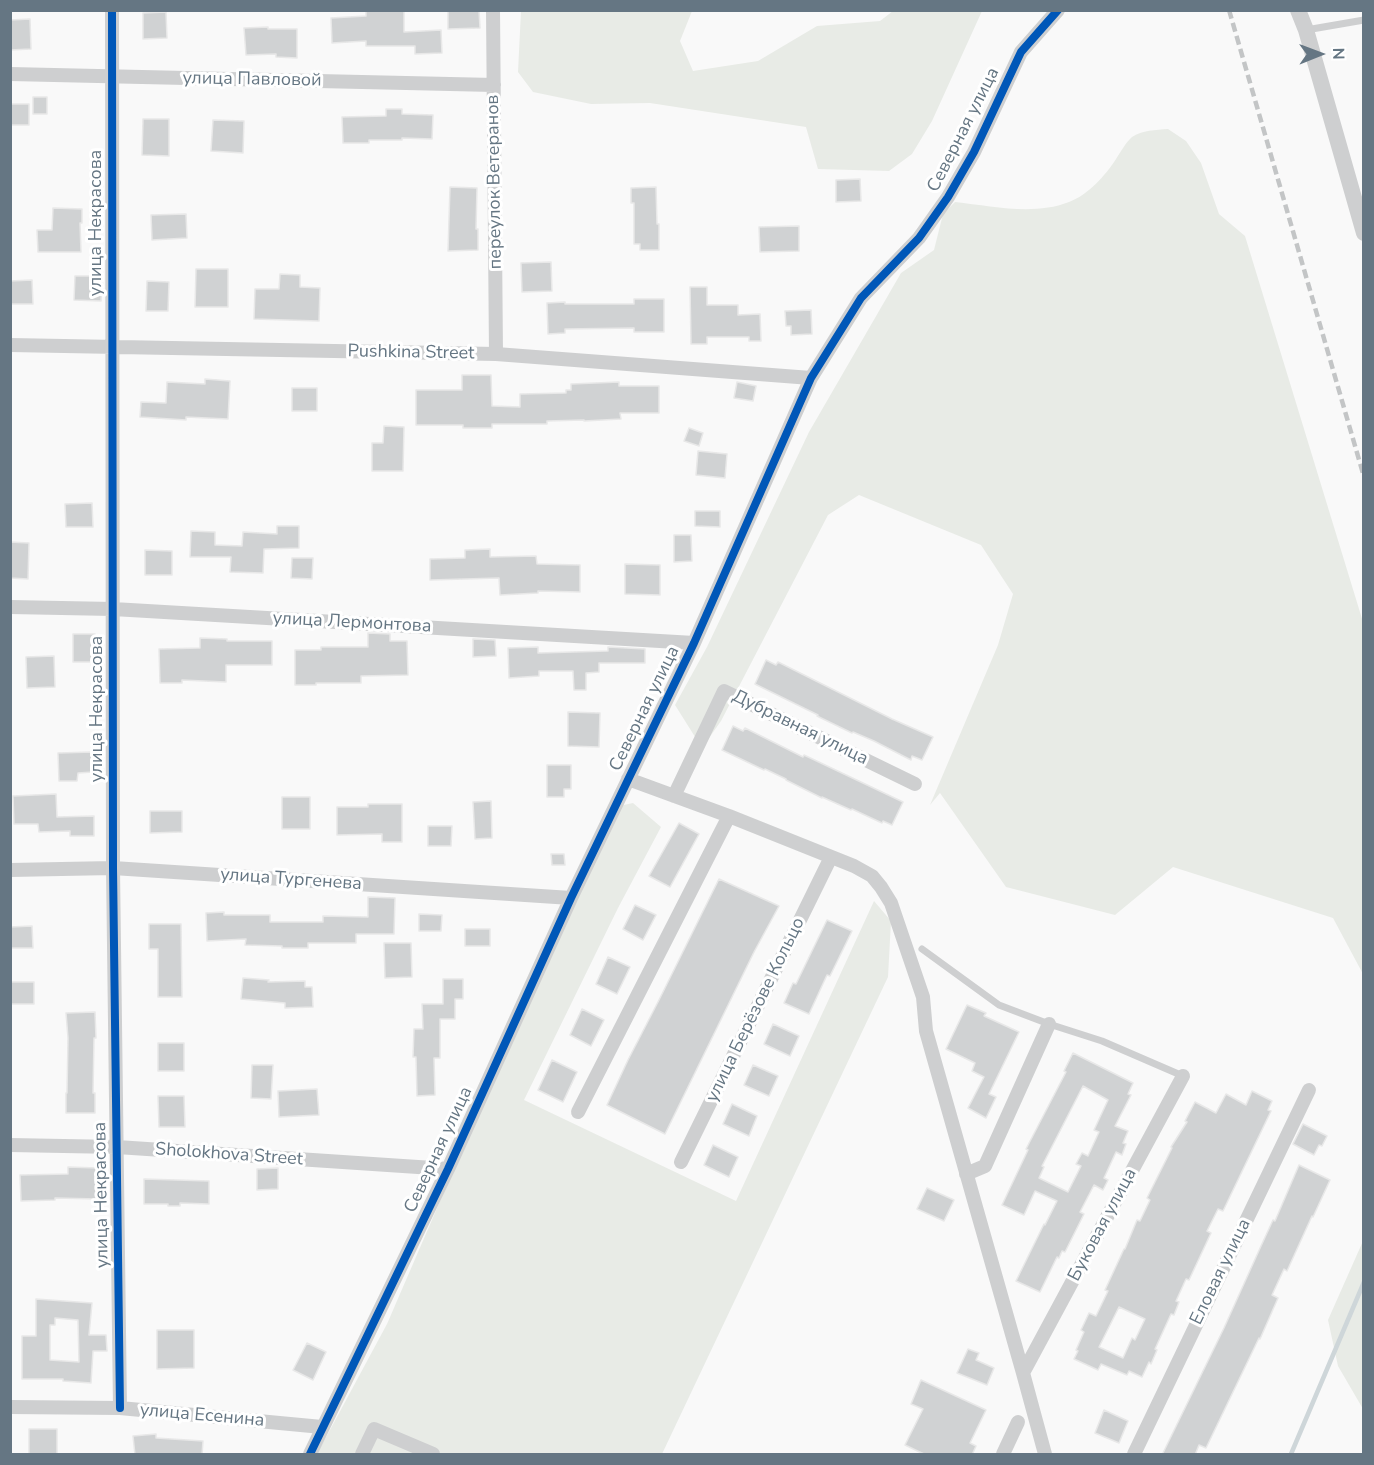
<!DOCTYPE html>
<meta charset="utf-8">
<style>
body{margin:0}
#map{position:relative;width:1374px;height:1465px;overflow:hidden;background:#f9f9f9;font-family:"Nunito Sans",sans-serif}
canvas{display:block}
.frame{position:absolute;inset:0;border:12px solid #657683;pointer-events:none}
.north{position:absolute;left:1290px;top:24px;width:60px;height:60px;-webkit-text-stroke:4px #fff;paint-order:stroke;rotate:89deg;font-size:16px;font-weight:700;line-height:24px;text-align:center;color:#657683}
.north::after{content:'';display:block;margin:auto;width:21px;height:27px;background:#657683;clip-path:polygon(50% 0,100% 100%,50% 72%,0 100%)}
</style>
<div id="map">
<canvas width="1374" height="1465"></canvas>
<div class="frame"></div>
<div class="north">N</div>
</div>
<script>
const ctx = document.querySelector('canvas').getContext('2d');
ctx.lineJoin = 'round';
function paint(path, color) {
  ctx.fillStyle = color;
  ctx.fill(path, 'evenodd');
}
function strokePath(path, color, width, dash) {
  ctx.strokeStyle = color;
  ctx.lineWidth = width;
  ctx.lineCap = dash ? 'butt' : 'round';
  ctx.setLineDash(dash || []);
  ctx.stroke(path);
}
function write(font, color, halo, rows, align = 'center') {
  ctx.font = font + ' "Nunito Sans",sans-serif';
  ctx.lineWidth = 6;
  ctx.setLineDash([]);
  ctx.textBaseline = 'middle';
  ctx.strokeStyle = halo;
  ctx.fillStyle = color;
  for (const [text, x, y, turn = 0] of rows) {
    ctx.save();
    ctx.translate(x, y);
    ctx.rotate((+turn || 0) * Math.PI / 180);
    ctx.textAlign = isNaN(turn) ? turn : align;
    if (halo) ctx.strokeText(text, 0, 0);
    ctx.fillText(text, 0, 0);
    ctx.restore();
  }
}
const green = new Path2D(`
 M521,11H692L680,41L693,71L758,61L817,26L880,21L893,11H982L932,121L912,154L889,171L818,169L806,127L650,103L591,104L533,92L518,72Z
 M1168,129L1186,141L1201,163L1219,214L1245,236L1363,622V974L1333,918L1173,867L1115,915L1006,887L940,793L930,805L998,645L1013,594L981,545L859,495L828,515L721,721L702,748L675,705L707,647L809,432L901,273L934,250L943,214L955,202C992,206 1033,216 1069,202C1088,195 1105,176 1116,159C1120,153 1126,142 1132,137C1142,130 1156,130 1168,129Z
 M633,803L661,827L618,908L524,1100L736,1201L874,901L891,921L888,977L662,1454H317L387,1324L571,898L619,806Z
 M1363,1241L1364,1409H1363L1338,1366L1328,1320Z`);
const stream = new Path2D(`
 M1291,1454L1364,1282`);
const building = new Path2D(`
 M366,10H404V32L441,30L442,53L415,54V46H366V41L332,43L331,18L366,16Z
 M448,10H479L480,28L448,29Z
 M166,12L167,38L143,39V13Z
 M30,19L31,49L10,50V20Z
 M268,27V29H297V58L276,57V54L246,55L244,28Z
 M33,97H47V114H33Z
 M10,104H29V125H10Z
 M386,109H402V114L433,115L432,139L402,138V140H369V143H343L342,117L386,116Z
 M143,119H169V156L142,155Z
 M213,120L244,121L243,153L211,151Z
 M860,179L861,201L836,202V180Z
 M450,187L477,188L476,229H478V250L448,251Z
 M656,187L657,224H659V250H640V244H634V203H631V188Z
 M53,208L82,209V223H80L81,252H38L37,230H52Z
 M186,214L187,238L152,240L151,215Z
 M799,226V251L760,252L759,227Z
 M551,262L552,291L522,292L521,263Z
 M196,269H228V307H195Z
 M280,274L300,275V287L320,288L319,321L254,319L255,289H279Z
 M75,276H102L101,301L74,300Z
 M32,280L33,304H10V281Z
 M147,281L169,282L168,311H146Z
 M690,287H707V305H738V315L760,314L761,341H749V337H707V344H691Z
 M634,299H664V332H634V328L565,329V333L548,334L547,303L565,302V304H634Z
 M811,310L812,334L791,335V326H786L785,311Z
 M462,375H491L492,406L520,407V394L566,393V390H571V384L619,382V386H659V413H620L621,419L584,421V420L547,421V424H492V428H463V425H416V390H462Z
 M205,379L230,381L228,419L186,417V420L140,417L141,402L166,403L167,382L205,384Z
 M737,382L756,386L753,401L734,398Z
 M292,388H317V411H292Z
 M384,426L404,427L403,471H372V443H383Z
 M689,428L703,433L699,446L684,441Z
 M698,451L727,454L725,478L696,475Z
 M92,503L93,527H66L65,504Z
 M695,511H720V527L695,526Z
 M277,526H299V548L264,549L263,573L230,572L231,557H190L191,531L215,532V545L242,546L243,532L277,534Z
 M674,535H691L692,561L674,562Z
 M10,542L29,543L28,579L10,578Z
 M490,549V557L536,556L537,564L580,565V592L538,591V593L500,595L499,578L430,580V559L465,558V550Z
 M145,550L172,551V575H145Z
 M292,558H313L312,579L291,578Z
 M625,564L660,565V595L625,594Z
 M368,633L390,634V641H407L408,675L361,676V683H316V685H295V650H321V647H368Z
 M73,634H95V662H73Z
 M200,638L227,639V641H272V665H226V682L182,680V683H160L159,649L200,648Z
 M473,639L495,640L496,656L473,657Z
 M538,647V653L608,651V647L645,649V663H599V672L586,673V690H574L573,671H539V676L509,678L508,648Z
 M54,656L55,687L27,688L26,657Z
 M766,660L776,665L778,662L892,719L933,737L922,760L912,756L911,760L874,741L853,732L852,733L817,716L818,715L759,686L755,684Z
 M568,712L600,713L599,747L568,746Z
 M733,726L743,731L745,728L803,757L804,755L903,802L892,825L883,821L882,823L852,809L851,810L822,797V798L786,780V779L765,769L764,770L722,750Z
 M92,752L93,772L78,773L77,781H59L58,753Z
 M547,765H571V789H564V797H547Z
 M56,794L57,817L94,816V836H70V831L39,832L38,824H14L13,796Z
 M282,797H310V829H282Z
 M491,801L492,838L475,839L473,802Z
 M368,804H402V842H382V834L337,835V807H368Z
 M150,811H182V832L150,833Z
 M679,823L699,834L670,887L649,876Z
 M428,826H452L451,846H428Z
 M551,854H564L565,865H552Z
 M719,879L779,906L754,952L665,1134L607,1105L628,1060L659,1000Z
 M368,897L395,898L394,934H356V943H308V948H282V946L245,945L246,939L207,941L206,913L224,912V915H270V922H323V916L368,917Z
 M635,905L656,915L643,940L623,929Z
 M419,914L442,915L441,931H419Z
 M827,920L852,931L830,976L827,975L809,1014L784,1003L793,983L796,984Z
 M149,924H181L182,997H158V949H149Z
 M32,926L33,948H10V927Z
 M465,929H490V946H465Z
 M384,943H411L412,977L385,978Z
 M608,957L630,967L617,994L596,984Z
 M243,978L269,980L268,982L305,981V987H312L313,1007L285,1008V1003L241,999Z
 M443,979H463V999H455V1019H440V1058H434L435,1095L417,1096L416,1057H413L414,1029H423L422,1004H443Z
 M10,982H34V1004H10Z
 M967,1005L986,1013L984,1016L1019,1032L989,1094L996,1097L986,1118L968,1108L984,1077L972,1071L975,1063L946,1049Z
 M582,1009L604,1020L591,1046L570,1035Z
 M95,1012L96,1038H94L93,1093H95V1113H66V1093H67L68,1038L66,1013Z
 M773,1024L799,1036L790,1056L764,1044Z
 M158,1043H184V1071H158Z
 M1073,1053L1133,1083L1128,1094L1131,1095L1115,1126L1128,1131L1123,1143L1126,1144L1122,1155L1116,1152L1104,1178L1108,1180L1103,1190L1094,1185L1080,1212L1084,1214L1065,1252L1062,1251L1059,1258L1057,1257L1040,1292L1016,1281L1044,1224L1045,1225L1057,1201L1035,1191L1024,1215L1002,1205L1028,1150L1026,1149L1066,1072L1064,1071ZM1083,1086L1108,1100L1094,1130L1099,1132L1088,1156L1082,1153L1076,1164L1081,1166L1068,1192L1039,1178L1044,1167L1042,1166Z
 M552,1060L577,1072L563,1102L538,1090Z
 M252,1065H273L271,1099L251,1098Z
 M753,1065L778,1076L769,1096L744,1085Z
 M317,1089L319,1115L279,1117L278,1091Z
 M1252,1091L1272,1101L1268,1110L1271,1111L1223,1211L1218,1209L1207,1231L1211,1233L1189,1280L1186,1279L1176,1301L1179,1302L1174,1315L1171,1314L1155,1349L1157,1350L1151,1364L1149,1362L1142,1377L1129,1371L1127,1375L1101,1364L1098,1370L1074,1359L1078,1351L1076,1350L1084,1332L1081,1330L1089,1313L1096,1316L1108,1291L1105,1290L1124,1249H1125L1137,1220L1140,1221L1150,1200L1147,1198L1172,1148L1171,1147L1187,1122L1185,1121L1195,1102L1216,1113L1226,1094L1246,1105ZM1119,1307L1145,1319L1135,1340L1132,1338L1123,1358L1099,1347Z
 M158,1096H184L185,1127H159Z
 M732,1104L757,1116L749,1136L723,1124Z
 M1303,1124L1327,1136L1322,1146L1319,1145L1314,1155L1293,1144Z
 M713,1145L738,1157L729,1177L704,1165Z
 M1299,1165L1330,1180L1313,1217L1312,1216L1287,1271L1284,1269L1272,1295L1278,1298L1260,1339L1259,1338L1206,1448L1199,1445L1195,1455H1162L1224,1328L1261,1246L1273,1220L1275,1221Z
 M68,1167L98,1168V1199L55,1198V1200L21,1201L20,1175L68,1174Z
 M278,1168V1189L257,1190V1169Z
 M144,1179L209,1181V1204L180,1203V1206H168V1204H144Z
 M927,1188L954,1200L944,1221L917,1209Z
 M36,1299L92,1303L89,1335H106L107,1351H93L91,1383L63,1381V1379H22V1336H36ZM55,1318L78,1320L79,1362L50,1360V1325H55Z
 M157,1330H194V1368L157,1369Z
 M307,1343L326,1352L313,1380L293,1370Z
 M968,1349L979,1353L976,1360L994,1368L987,1385L957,1373Z
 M921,1380L986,1410L970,1443L976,1446L972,1455H926L905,1445L923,1409L911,1404Z
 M1104,1410L1128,1421L1119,1443L1095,1433Z
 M29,1429H57V1455H29Z
 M156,1434V1438L203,1441L202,1455H135L133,1436Z`);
const service = new Path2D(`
 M1306,30L1364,20
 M922,949L999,1005L1049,1024L1102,1041L1183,1076`);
const minor = new Path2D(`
 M112,10L113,868L120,1408
 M493,10L496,354
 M10,74L494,85
 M10,345L496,354L811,378
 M10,607L113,609L694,643
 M628,779L729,816L854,866L872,876L881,887L891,903L923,997L926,1031L1023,1373L1045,1454
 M674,796L724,691L915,784
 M10,870L113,868L571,898
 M578,1112L729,816
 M10,1145L117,1147L448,1169
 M681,1162L831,857
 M966,1174L985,1166L1049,1024
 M1023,1373L1183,1076
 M10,1407L120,1408L322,1427
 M310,1454L448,1169L571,898L694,643L811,378L861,298L919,238L948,197L974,152L1021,52L1058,10
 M362,1454L374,1429L433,1454
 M1003,1454L1018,1422
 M1134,1454L1309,1090`);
const tertiary = new Path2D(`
 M1298,10L1306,30L1364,233`);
const rail = new Path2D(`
 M1229,10L1364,477`);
const cycleway = new Path2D(`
 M112,10L113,868L120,1408
 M310,1454L448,1169L571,898L694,643L811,378L861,298L919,238L948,197L974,152L1021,52L1058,10`);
const streetNames = [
 ["улица Павловой",252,80,1],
 ["Северная улица",964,130,-63],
 ["переулок Ветеранов",495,182,-91],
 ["улица Некрасова",97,223,-90],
 ["Pushkina Street",411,353,1],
 ["улица Лермонтова",352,623,3],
 ["улица Некрасова",98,709,-90],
 ["Северная улица",645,709,-64],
 ["Дубравная улица",800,728,26],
 ["улица Тургенева",291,880,4],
 ["улица Берёзове Кольцо",756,1010,-64],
 ["Северная улица",439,1150,-65],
 ["Sholokhova Street",229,1155,4],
 ["улица Некрасова",102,1195,-91],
 ["Буковая улица",1103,1225,-62],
 ["Еловая улица",1221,1272,-64],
 ["улица Есенина",202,1416,5]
];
paint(green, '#e8ebe6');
strokePath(stream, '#ced6d9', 4.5);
paint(building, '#d0d2d3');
strokePath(building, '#e8e8e8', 1.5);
strokePath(service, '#cecfd0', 7);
strokePath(minor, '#cecfd0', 14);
strokePath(tertiary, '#cecfd0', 16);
strokePath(rail, '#c3c5c6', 4.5, [9, 4.5]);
strokePath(cycleway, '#0057b8', 8);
write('18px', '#657683', '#fff', streetNames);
</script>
